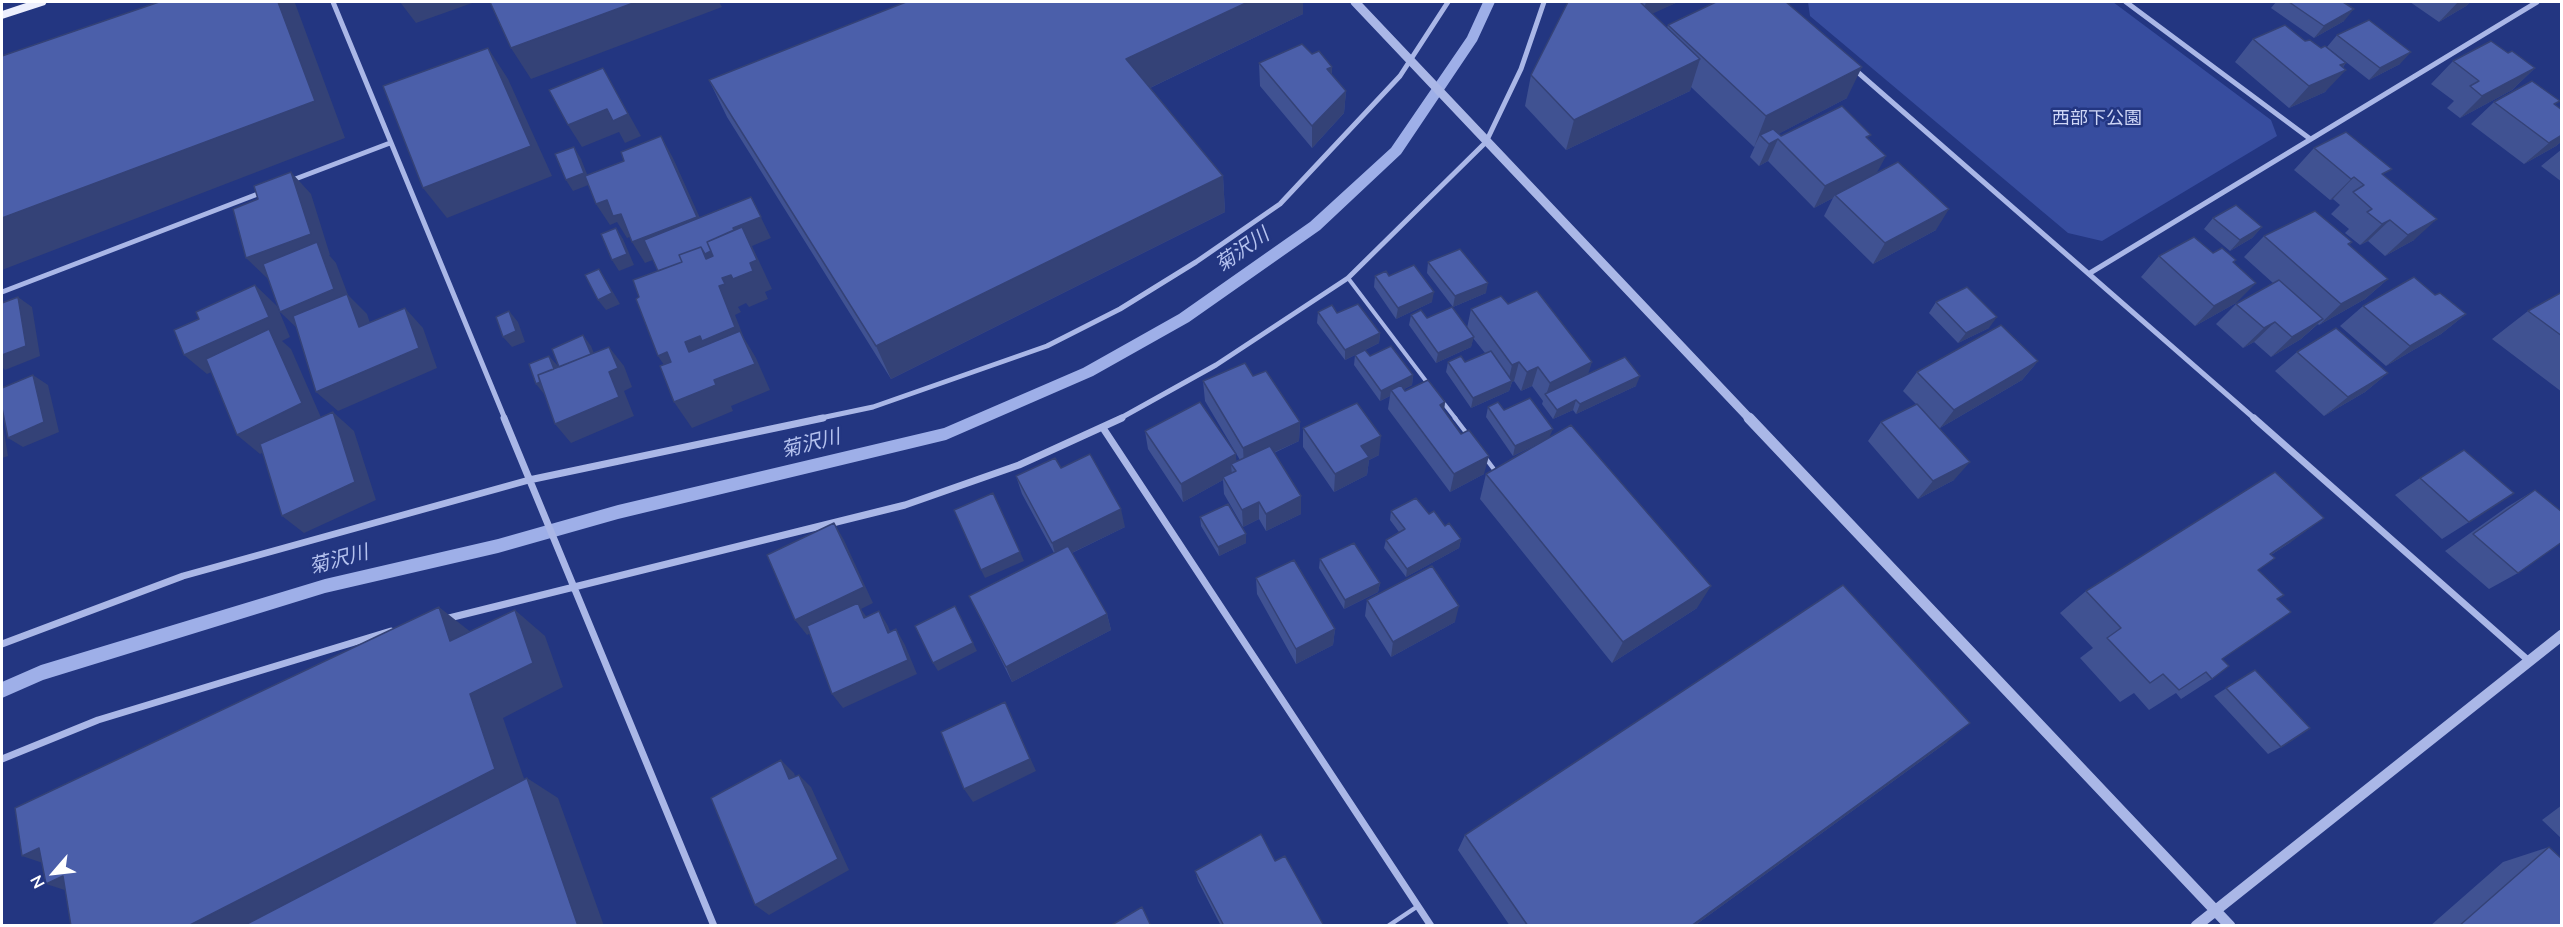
<!DOCTYPE html>
<meta charset="utf-8">
<style>
body{margin:0}
#map{position:relative;width:2563px;height:927px;overflow:hidden;background:#233681;font-family:"Nunito Sans",sans-serif}
canvas{display:block}
.frame{position:absolute;inset:0;border:3px solid #fff;pointer-events:none}
.north{position:absolute;left:24px;top:843px;width:60px;height:60px;-webkit-text-stroke:4px #233681;paint-order:stroke;rotate:242deg;font-size:16px;font-weight:700;line-height:24px;text-align:center;color:#fff}
.north::after{content:'';display:block;margin:auto;width:21px;height:27px;background:#fff;clip-path:polygon(50% 0,100% 100%,50% 72%,0 100%)}
</style>
<div id="map">
<canvas width="2563" height="927"></canvas>
<div class="frame"></div>
<div class="north">N</div>
</div>
<script>
const ctx = document.querySelector('canvas').getContext('2d');
ctx.lineJoin = 'round';
function paint(path, color) {
  ctx.fillStyle = color;
  ctx.fill(path, 'evenodd');
}
function strokePath(path, color, width, dash) {
  ctx.strokeStyle = color;
  ctx.lineWidth = width;
  ctx.lineCap = dash ? 'butt' : 'round';
  ctx.setLineDash(dash || []);
  ctx.stroke(path);
}
function write(font, color, halo, rows, align = 'center') {
  ctx.font = font + ' "Nunito Sans","Noto Sans JP",sans-serif';
  ctx.lineWidth = 5;
  ctx.setLineDash([]);
  ctx.textBaseline = 'middle';
  ctx.strokeStyle = halo;
  ctx.fillStyle = color;
  for (const [text, x, y, turn = 0] of rows) {
    ctx.save();
    ctx.translate(x, y);
    ctx.rotate((+turn || 0) * Math.PI / 180);
    ctx.textAlign = isNaN(turn) ? turn : align;
    if (halo) ctx.strokeText(text, 0, 0);
    ctx.fillText(text, 0, 0);
    ctx.restore();
  }
}
const green = new Path2D(`
 M1808,2H2113L2271,120L2277,136L2102,241L2068,233L1810,16Z`);
const stream = new Path2D(`
 M1483,2H1495L1477,41L1401,154L1320,230L1189,322L1093,376L946,440L618,519L498,553L325,593L43,680L2,698V682L41,665L325,579L498,539L618,505L944,428L1083,368L1179,314L1310,222L1391,148L1467,37Z`);
const serviceFar1 = new Path2D(`
 M1348,278L1429,385
 M1442,401L1456,419`);
const service = new Path2D(`
 M1455,418L1468,435
 M1484,456L1493,468
 M1388,926L1418,906`);
const minorFar1 = new Path2D(`
 M333,2L505,419
 M2126,2L2309,138
 M1853,68L2255,419
 M290,181L390,143
 M2090,273L2537,2
 M2,292L263,192
 M816,419L873,407L1047,346L1120,309L1196,262L1280,204L1400,76L1448,2
 M1119,419L1216,365L1348,278L1486,142L1521,69L1544,2`);
const minor = new Path2D(`
 M504,418L714,926
 M2254,418L2529,661
 M1103,428L1431,926
 M445,619L905,505L1019,465L1122,418
 M2,644L183,576L529,480L823,418
 M2,759L98,720L391,631`);
const tertiaryFar1 = new Path2D(`
 M1355,2L1750,419`);
const tertiary = new Path2D(`
 M1749,418L2230,926
 M2196,926L2562,635`);
const primary = new Path2D(`
 M29,2H47L45,5L2,19V11Z`);
const wall = new Path2D(`
 M906,2H1303V14L1150,88L1223,176L1225,212L891,379L727,117L709,80Z
 M1568,2H1678L1652,13L1667,28L1668,25L1847,98L1778,134L1781,136L1869,139L1877,173L1936,230L1873,264L1824,216L1833,198L1814,208L1768,161L1759,166L1750,157L1755,146L1754,147L1691,87L1690,91L1566,150L1525,106L1531,75Z
 M2276,2H2343L2344,21L2314,38L2271,8Z
 M2410,2H2470L2466,6L2439,22Z
 M2337,35L2400,64L2369,80L2327,47Z
 M2253,39L2305,41L2321,48L2346,63L2325,92L2289,108L2235,62Z
 M2508,53L2535,68L2512,90L2460,118L2447,108L2454,101L2431,84L2453,61Z
 M1259,63L1332,67V75L1346,91L1344,113L1312,148L1260,86Z
 M2494,102L2555,105L2562,110V141L2556,146L2524,164L2471,124Z
 M2314,148L2384,176L2414,240L2385,256L2368,241L2360,245L2345,233L2349,229L2331,214L2340,205L2333,199L2330,200L2294,170Z
 M2562,149V182L2541,166Z
 M2213,218L2262,227L2252,238L2230,251L2204,229Z
 M2264,236L2352,242L2349,245L2388,279L2365,299L2319,325L2318,324L2301,339L2271,357L2254,342L2243,348L2216,324L2236,304L2273,283L2244,257Z
 M2213,253L2236,260L2233,263L2236,303L2195,326L2141,277L2159,256Z
 M1428,262L1486,293L1453,307L1427,273Z
 M1375,276H1389L1432,302L1396,319L1374,287Z
 M2562,292V392L2492,339L2528,311Z
 M2435,295L2466,314L2441,334L2386,366L2340,326L2363,306Z
 M1936,302L1989,328L1958,343L1929,313Z
 M1508,304L1588,375L1636,386L1576,414L1573,410L1553,419L1542,404L1543,401L1532,386L1521,391L1514,381L1512,382L1509,391L1471,408L1446,372L1448,362H1465L1485,353L1473,338L1471,347L1436,363L1409,325L1411,315L1467,328L1471,309Z
 M1318,312L1337,313L1380,333L1379,343L1345,360L1317,323Z
 M2297,352L2388,373L2365,392L2324,416L2275,371Z
 M1355,355L1370,356L1413,375L1412,385L1404,389L1405,391L1445,402L1444,410L1484,474L1450,492L1388,409L1390,396L1380,401L1354,365Z
 M2038,361L2022,380L1940,428L1954,480L1918,499L1868,441L1881,422L1916,404L1903,391L1917,372Z
 M1253,376L1300,422L1299,441L1274,453L1301,496V514L1266,531L1259,519L1243,527L1224,494L1223,480L1183,502L1148,449L1145,431L1237,461L1240,460L1205,401L1203,381Z
 M1488,407L1504,410L1550,437L1697,608L1612,663L1480,499L1486,474L1541,442L1513,456L1486,417Z
 M1303,428L1379,455L1369,460L1367,475L1334,492L1303,447Z
 M1061,468L1125,527L1072,553L1107,614L1111,630L1012,682L969,596L1054,553L1022,494L1016,476Z
 M2420,478L2469,522L2442,539L2395,495Z
 M2535,490L2518,573L2489,589L2445,551L2507,507Z
 M1391,511L1429,514L1461,539L1459,548L1406,577L1384,548L1386,540L1399,532L1390,520Z
 M1200,517L1246,534V543L1219,556L1201,526Z
 M2291,542L2271,555L2258,570L2277,600L2222,659L2212,679L2181,699L2176,693L2149,710L2134,693L2120,702L2080,658L2093,648L2060,613L2086,591Z
 M1320,559L1380,583L1378,592L1344,609L1319,568Z
 M1256,578L1335,629L1333,645L1296,664L1257,594Z
 M1367,600L1455,622L1391,657L1365,616Z
 M2255,670L2281,747L2268,754L2214,696Z
 M1947,742L1694,926H1510L1458,850L1465,835Z
 M2562,805V839L2542,820Z
 M2549,847L2562,926H2430L2503,862Z
 M1275,861L1324,926H1221L1198,881L1195,871Z`);
const shadedWall = new Path2D(`
 M278,2H294L295,3L345,138L2,270V218Z
 M400,2H475L416,23Z
 M636,2H719L722,7L531,79L511,48Z
 M1248,2H1303V14L1131,97L1126,59Z
 M1646,2H1678L1641,19Z
 M2458,2H2470L2466,6L2439,22Z
 M2354,9L2344,21L2314,38L2324,26Z
 M488,48L508,79L552,176L447,218L423,188Z
 M2411,52L2400,64L2369,80L2380,68Z
 M1700,59L1690,91L1566,150L1574,120Z
 M2346,63L2336,74L2346,70L2325,92L2289,108L2309,86L2340,65Z
 M1332,67L1331,89L1327,69Z
 M1862,67L1847,98L1765,141L1760,135L1754,147L1766,116Z
 M603,68L641,136L625,143L619,132L582,147L568,125Z
 M2535,68L2512,90L2460,118L2482,96Z
 M1346,91L1344,113L1312,148V126Z
 M2562,135V141L2556,146L2524,164L2549,143Z
 M661,136L673,158L709,238L645,263L632,242Z
 M1778,139L1768,161L1759,166L1769,144Z
 M574,147L581,159L591,184L573,191L566,180Z
 M1886,156L1874,178L1835,195L1833,198L1814,208L1825,186Z
 M291,172L311,194L330,255H329L336,263L348,295L367,314L378,347L301,332L280,312L322,258L268,279L246,258Z
 M1223,176L1225,212L891,379L876,346Z
 M2354,177L2333,199L2330,200L2351,179Z
 M751,197L771,238L752,246L772,289L765,292L768,299L749,307L746,303L738,307L741,312L735,315L744,338L756,358L770,390L731,406L733,411L692,428L674,402L689,352L685,342L672,294L701,247L724,246L722,278L744,249L733,228Z
 M607,200L621,214L634,235L627,238L617,222L610,225L596,204Z
 M1949,209L1936,230L1873,264L1885,243Z
 M2437,219L2414,240L2385,256L2408,235Z
 M2390,220L2368,241L2360,245L2382,224Z
 M2262,227L2252,238L2230,251L2240,240Z
 M616,228L623,239L634,265L619,271L612,260Z
 M599,269L606,280L620,304L606,310L598,300Z
 M2388,279L2365,299L2319,325L2341,304Z
 M1488,283L1486,293L1453,307L1455,296Z
 M2256,283L2236,303L2195,326L2214,306Z
 M255,285L277,306L290,337L282,341L291,349L323,422L260,454L237,435L276,344L207,374L184,355Z
 M1434,292L1432,302L1396,319L1398,308Z
 M18,297L32,307L40,356L5,370L2,367V355Z
 M405,308L423,328L437,368L338,411L316,392Z
 M509,311L518,322L525,342L512,347L503,337Z
 M2466,314L2441,334L2386,366L2410,346Z
 M1997,317L1989,328L1958,343L1966,333Z
 M2323,319L2301,339L2271,357L2292,337Z
 M2275,322L2254,342L2243,348L2264,328Z
 M1380,333L1379,343L1345,360V350Z
 M583,335L591,346L600,368L569,381Z
 M1474,337L1471,347L1436,363L1438,353Z
 M609,347L624,366L632,387L624,391L634,416L571,443L555,424L609,372Z
 M667,352L685,379L676,383L658,356Z
 M549,356L558,366L564,386L544,394L536,384Z
 M2038,361L2022,380L1940,428L1954,410Z
 M1519,362L1514,381L1512,382L1509,391L1471,408L1473,398L1508,383L1512,365Z
 M1592,362L1586,381L1546,395L1550,383Z
 M1538,367L1532,386L1521,391L1527,372Z
 M2388,373L2365,392L2324,416L2348,397Z
 M33,375L48,385L59,432L23,447L8,438Z
 M1413,375L1412,385L1394,394L1391,390L1390,396L1380,401L1381,391Z
 M1640,376L1636,386L1576,414L1580,404Z
 M1576,400L1573,410L1553,419L1557,410Z
 M1445,402L1442,421L1440,405Z
 M333,412L354,431L376,500L304,533L282,516Z
 M1300,422L1299,441L1244,466L1243,448Z
 M2,425L3,426L8,456L2,458Z
 M1553,429L1549,438L1513,456L1515,446Z
 M1381,436L1379,455L1369,460L1367,475L1334,492L1335,474L1361,446Z
 M1236,454L1237,473L1231,464L1232,475L1223,477V480L1183,502L1181,484Z
 M1489,456L1484,474L1450,492L1454,474Z
 M1970,462L1954,480L1918,499L1933,481Z
 M1301,496V514L1266,531V514Z
 M1259,502V519L1243,527L1242,510Z
 M1121,509L1125,527L1057,560L1052,543Z
 M2324,518L2291,542L2238,576L2270,554Z
 M834,523L844,540L873,603L861,609L868,619L864,618L860,609L807,635L795,620Z
 M1246,534V543L1219,556L1218,547Z
 M1461,539L1459,548L1406,577L1407,569Z
 M1020,552L1024,561L985,578L981,570Z
 M1380,583L1378,592L1344,609L1345,600Z
 M1711,586L1697,608L1612,663L1623,642Z
 M955,606L977,651L938,671L933,663Z
 M1459,606L1455,622L1391,657L1393,642Z
 M439,607L472,633L450,641Z
 M515,610L545,636L563,687L503,718L528,790L265,926H188L470,694Z
 M879,611L888,626L897,648L888,633Z
 M1107,614L1111,630L1012,682L1006,667Z
 M896,629L905,645L917,674L843,708L832,694Z
 M1335,629L1333,645L1296,664V649Z
 M1005,702L1036,771L973,802L964,789Z
 M1970,723L1947,742L1694,926H1691Z
 M781,760L794,773L801,792L789,779Z
 M799,775L811,787L849,870L769,915L755,905Z
 M527,778L558,798L604,926H578Z
 M39,848L76,874L22,856Z
 M63,876L99,901L46,884Z`);
const building = new Path2D(`
 M159,2H278L315,101L2,218V56Z
 M490,2H636L511,48Z
 M906,2H1248L1126,59L1223,176L876,346L709,80Z
 M1568,2H1640L1700,59L1574,120L1531,75Z
 M1716,2H1786L1862,67L1766,116L1668,25Z
 M2289,2H2343L2354,9L2324,26Z
 M2369,20L2411,52L2380,68L2337,35Z
 M2285,25L2305,41L2310,40L2321,48L2325,46L2346,63L2340,65L2346,70L2309,86L2253,39Z
 M2491,41L2508,53L2512,51L2535,68L2482,96L2470,86L2479,81L2453,61Z
 M1302,44L1312,54L1319,51L1332,67L1327,69L1346,91L1312,126L1259,63Z
 M488,48L531,146L423,188L383,86Z
 M603,68L628,114L613,121L607,109L568,125L549,90Z
 M2532,81L2560,101L2554,104L2562,110V135L2549,143L2494,102Z
 M1842,106L1871,135L1866,137L1886,156L1825,186L1778,139L1769,144L1760,135L1773,129L1781,136Z
 M2346,132L2392,169L2382,174L2437,219L2408,235L2390,220L2382,224L2367,212L2372,209L2353,192L2364,185L2354,177L2351,179L2314,148Z
 M661,136L697,217L632,242L621,214L613,216L607,200L596,204L585,176L624,161L621,152Z
 M574,147L584,173L566,180L555,154Z
 M1898,162L1949,209L1885,243L1835,195Z
 M291,172L311,234L246,258L233,209L258,199L254,186Z
 M751,197L761,217L733,228L734,230L707,242L711,251L705,254L701,247L679,255L682,262L658,271L644,240Z
 M2236,205L2262,227L2240,240L2213,218Z
 M2315,211L2352,242L2348,244L2388,279L2341,304L2264,236Z
 M742,227L757,260L750,263L753,271L733,279L731,275L722,278L725,284L719,286L735,327L702,341L700,336L685,342L689,352L740,331L755,364L714,380L716,385L674,402L660,366L671,362L667,352L658,356L636,299L639,297L633,280L682,262L679,255L701,247L706,259L713,256L707,242Z
 M616,228L627,254L612,260L601,234Z
 M2194,237L2213,253L2222,248L2236,260L2233,262L2256,283L2214,306L2159,256Z
 M317,242L334,289L280,312L263,264Z
 M1460,249L1488,283L1455,296L1428,262Z
 M1414,265L1434,292L1398,308L1375,276L1386,271L1389,276Z
 M599,269L612,293L598,300L585,275Z
 M2414,277L2435,295L2440,293L2466,314L2410,346L2363,306Z
 M2279,280L2323,319L2292,337L2275,322L2264,328L2236,304Z
 M255,285L269,317L184,355L174,330L199,319L196,312Z
 M1967,287L1997,317L1966,333L1936,302Z
 M1537,291L1592,362L1550,383L1538,367L1527,372L1519,362L1512,365L1471,309L1501,296L1508,304Z
 M2562,292V336L2528,311Z
 M347,294L359,327L405,308L419,348L316,392L293,316Z
 M18,297L26,346L2,355V303Z
 M1358,304L1380,333L1345,350L1318,312L1332,305L1337,313Z
 M1452,307L1474,337L1438,353L1411,315L1421,310L1427,318Z
 M509,311L516,331L503,337L496,317Z
 M2001,325L2038,361L1954,410L1917,372Z
 M2336,328L2388,373L2348,397L2297,352Z
 M269,329L302,403L237,435L206,359Z
 M583,335L591,354L559,367L552,349Z
 M1391,346L1413,375L1381,391L1355,355L1365,350L1370,356Z
 M609,347L618,368L609,372L619,397L555,424L538,375Z
 M1491,351L1512,381L1473,398L1448,362L1461,356L1465,362Z
 M549,356L554,369L538,375L540,382L536,384L529,364Z
 M1625,357L1640,376L1580,404L1576,400L1557,410L1545,394Z
 M1245,363L1253,376L1266,371L1300,422L1243,448L1203,381Z
 M33,375L44,422L8,438L2,408V388Z
 M1428,380L1445,402L1440,405L1461,434L1469,430L1489,456L1454,474L1391,390L1401,385L1405,391Z
 M1530,398L1553,429L1515,446L1488,407L1498,402L1504,410Z
 M1200,402L1236,454L1181,484L1145,431Z
 M1357,403L1381,436L1361,446L1369,457L1335,474L1303,428Z
 M1917,404L1970,462L1933,481L1881,422Z
 M333,412L355,482L282,516L260,444Z
 M1571,425L1711,586L1623,642L1486,474Z
 M1270,446L1301,496L1266,514L1259,502L1242,510L1223,477L1236,471L1231,464Z
 M2464,450L2514,493L2469,522L2420,478Z
 M1090,454L1121,509L1052,543L1016,476L1055,458L1061,468Z
 M2275,472L2324,518L2270,554L2275,558L2258,570L2284,595L2277,599L2291,612L2222,659L2229,666L2212,679L2206,672L2179,690L2163,674L2150,683L2107,638L2121,628L2086,591Z
 M2535,490L2562,512V542L2518,573L2473,534Z
 M993,493L1020,552L981,570L954,510Z
 M1416,498L1429,514L1434,511L1445,526L1449,523L1461,539L1407,569L1386,540L1405,529L1391,511Z
 M1228,504L1246,534L1218,547L1200,517Z
 M834,523L864,587L795,620L767,555Z
 M1354,543L1380,583L1345,600L1320,559Z
 M1068,546L1107,614L1006,667L969,596Z
 M1294,560L1335,629L1296,649L1256,578Z
 M1432,566L1459,606L1393,642L1367,600Z
 M1843,585L1970,723L1691,926H1528L1465,835Z
 M858,603L864,618L879,611L888,633L896,629L908,660L832,694L807,626Z
 M955,606L973,643L933,663L915,626Z
 M439,607L450,641L515,610L533,663L470,694L495,769L188,926H71L63,876L46,884L39,848L22,856L15,808Z
 M2255,670L2310,728L2281,747L2226,688Z
 M1005,702L1030,759L964,789L941,732Z
 M781,760L789,779L799,775L838,859L755,905L711,798Z
 M527,778L578,926H243Z
 M1261,834L1275,861L1285,856L1324,926H1224L1195,871Z
 M2549,847L2562,859V926H2459Z
 M1142,907L1151,926H1110Z`);
const parkNames = [
 ["西部下公園",2097,120]
];
const waterNames = [
 ["菊沢川",1243,251,-35],
 ["菊沢川",811,445,-14],
 ["菊沢川",339,561,-15]
];
paint(green, '#374d9f');
paint(stream, '#9eafe8');
strokePath(serviceFar1, '#aab7e7', 4);
strokePath(service, '#aab7e7', 4.5);
strokePath(minorFar1, '#aab7e7', 5);
strokePath(minor, '#aab7e7', 7);
strokePath(tertiaryFar1, '#aab7e7', 9);
strokePath(tertiary, '#aab7e7', 11);
paint(primary, '#eceffd');
paint(wall, '#405292');
paint(shadedWall, '#344277');
paint(building, '#4b5faa');
strokePath(building, '#344277', 1.5);
write('18px', '#ced6f6', '#233681', parkNames);
write('italic 20px', '#b5c2ef', '#233681', waterNames);
</script>
